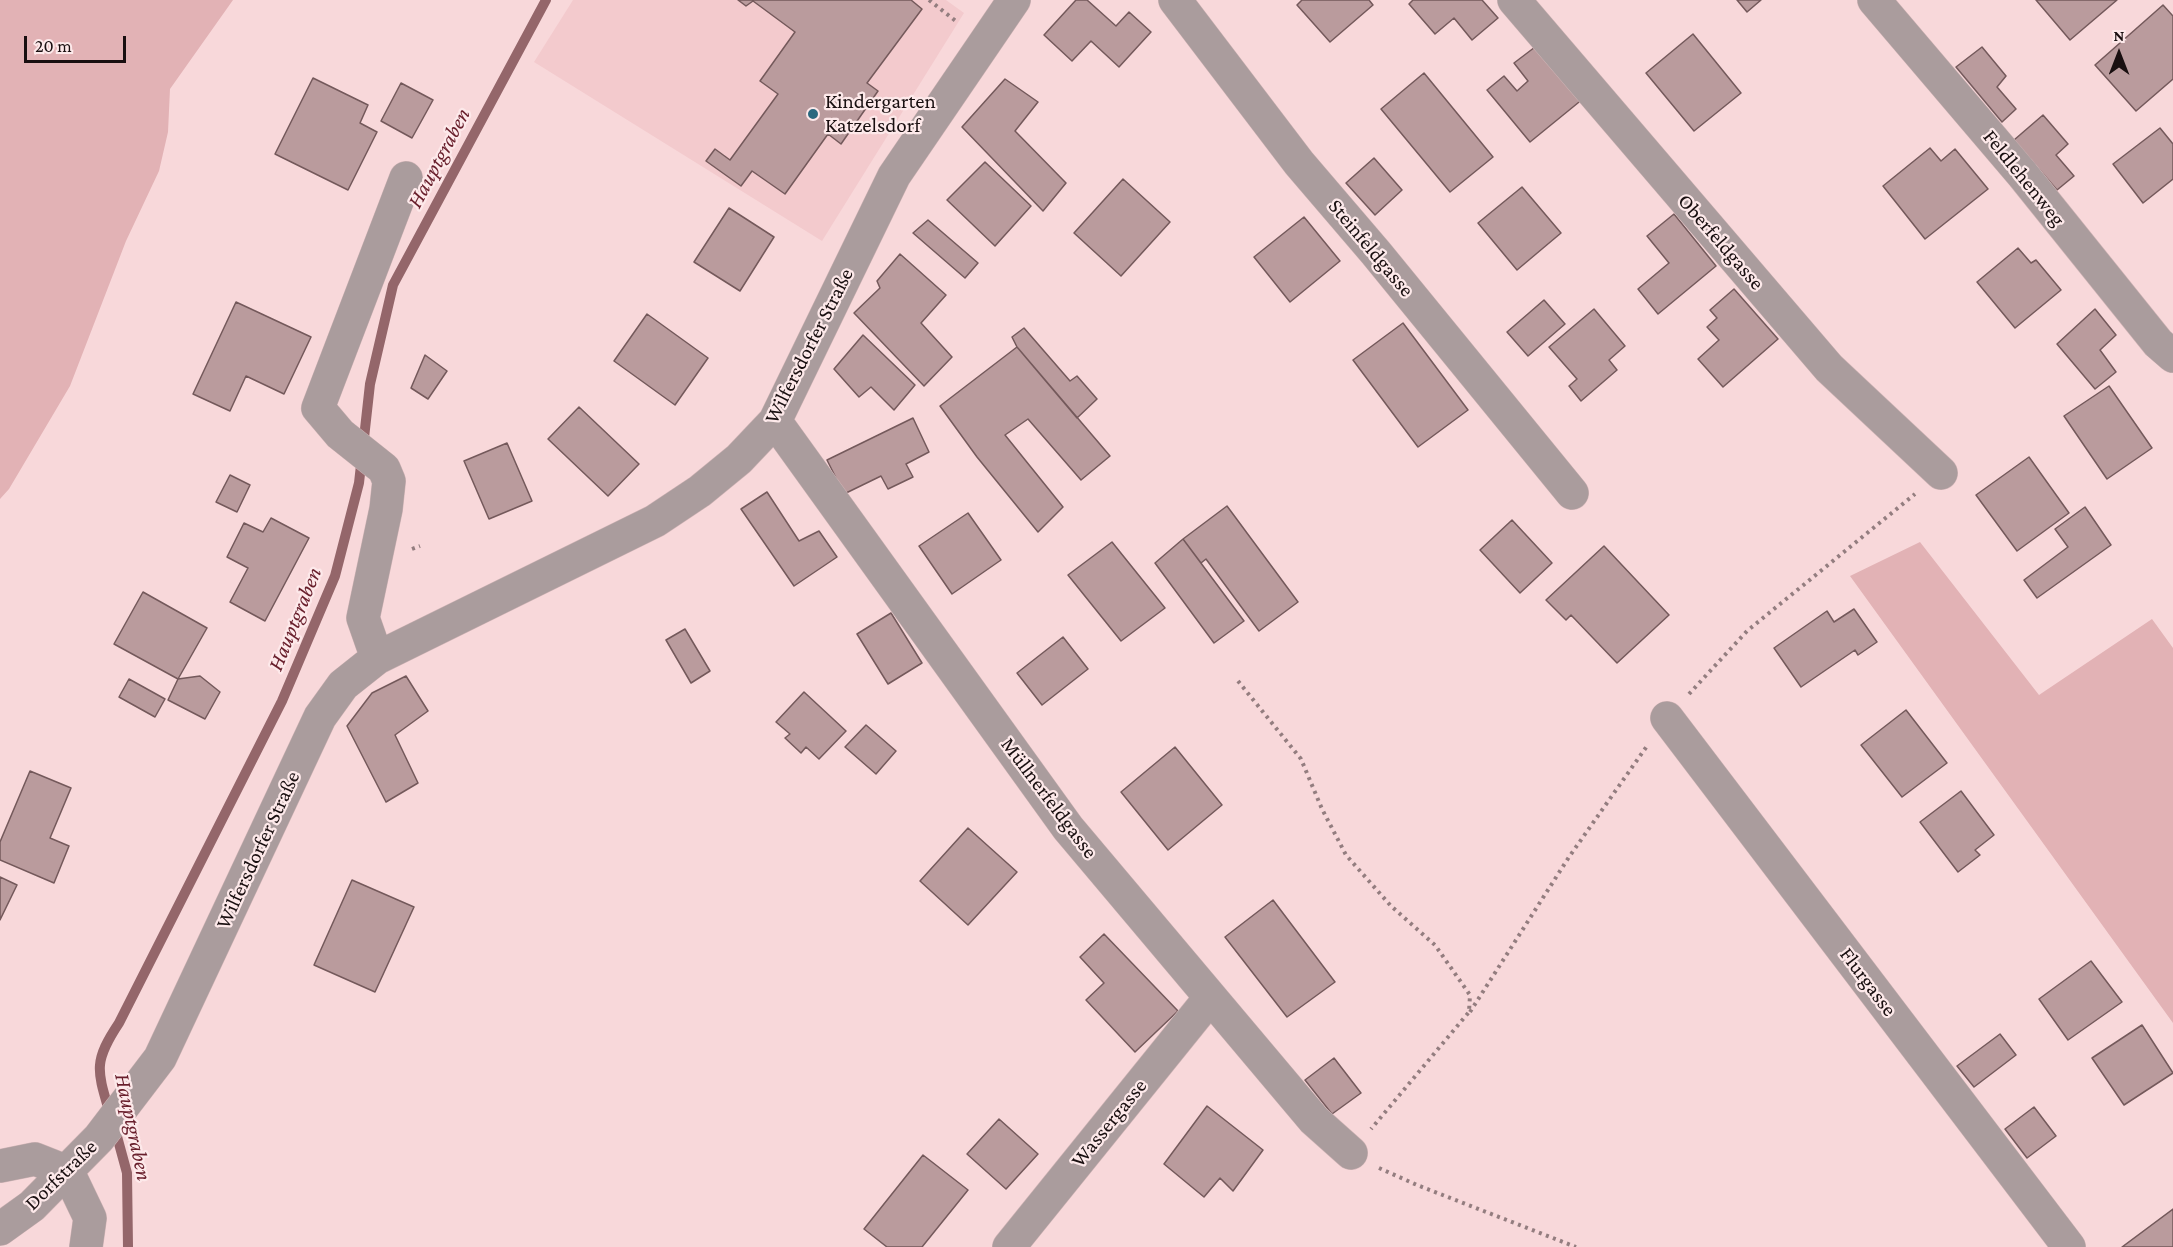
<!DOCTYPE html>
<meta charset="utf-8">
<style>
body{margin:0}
#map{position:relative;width:2173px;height:1247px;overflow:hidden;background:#f8d8da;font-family:"Crimson Pro",serif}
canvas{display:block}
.north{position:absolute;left:2089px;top:24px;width:60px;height:60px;-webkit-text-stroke:4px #fde9ea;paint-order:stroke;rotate:0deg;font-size:16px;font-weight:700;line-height:24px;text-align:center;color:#190f10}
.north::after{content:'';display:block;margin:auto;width:21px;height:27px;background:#190f10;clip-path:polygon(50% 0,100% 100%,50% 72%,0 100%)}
.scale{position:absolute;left:24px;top:36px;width:102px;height:27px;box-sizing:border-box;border:3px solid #190f10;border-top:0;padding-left:8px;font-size:18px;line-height:21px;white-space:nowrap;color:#190f10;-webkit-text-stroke:4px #fde9ea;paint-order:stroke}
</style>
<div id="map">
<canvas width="2173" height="1247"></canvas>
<div class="north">N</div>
<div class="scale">20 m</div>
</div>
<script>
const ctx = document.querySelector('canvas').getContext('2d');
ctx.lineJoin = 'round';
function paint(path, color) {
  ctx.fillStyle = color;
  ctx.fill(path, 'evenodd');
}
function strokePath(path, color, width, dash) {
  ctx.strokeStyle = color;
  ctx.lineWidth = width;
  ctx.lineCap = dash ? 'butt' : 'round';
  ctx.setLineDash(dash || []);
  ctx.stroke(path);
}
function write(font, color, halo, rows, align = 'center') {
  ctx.font = font + ' "Crimson Pro",serif';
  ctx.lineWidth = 4.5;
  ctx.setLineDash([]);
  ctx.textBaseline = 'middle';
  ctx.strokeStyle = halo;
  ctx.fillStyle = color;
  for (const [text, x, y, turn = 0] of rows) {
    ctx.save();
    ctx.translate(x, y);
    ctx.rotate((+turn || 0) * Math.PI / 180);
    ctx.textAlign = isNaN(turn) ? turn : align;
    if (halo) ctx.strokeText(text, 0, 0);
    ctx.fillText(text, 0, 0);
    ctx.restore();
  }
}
const built = new Path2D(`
 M573,0H946L964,13L822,241L534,62Z`);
const green = new Path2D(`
 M0,0H233L170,89L168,132L159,171L126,241L70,386L9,489L0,499Z
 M1920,542L2039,695L2152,619L2173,648V1023L1850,576Z`);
const stream = new Path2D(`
 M110,1114C97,1070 93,1062 119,1023L282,701L335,576L359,483L370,384L393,285L546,0
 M115,1129L127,1173L128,1247`);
const building = new Path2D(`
 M738,0H911L922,9L867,83L878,91L841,144L828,134L785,194L752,171L741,186L706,161L715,149L730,160L778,94L760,81L795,32L753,1L746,6Z
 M1076,0H1087L1116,26L1129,12L1151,32L1119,67L1091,41L1072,61L1044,35Z
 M1302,0H1369L1373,5L1330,42L1297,5Z
 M1413,0H1482L1498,18L1472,40L1454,18L1435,34L1409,4Z
 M1737,0H1761L1747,12Z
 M2036,0H2117L2070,40Z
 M2163,5L2173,16V79L2136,111L2095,65Z
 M1693,34L1741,93L1694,131L1646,73Z
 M1539,44L1584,98L1530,142L1487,90L1504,76L1517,91L1528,81L1514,63Z
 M1982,47L2006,76L1997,87L2016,109L2002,122L1956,67Z
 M1424,73L1493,157L1450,192L1381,109Z
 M313,78L368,105L360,123L377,132L348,190L275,154Z
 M1005,79L1038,102L1015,131L1066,183L1043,211L962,127Z
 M401,83L433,100L412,138L381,121Z
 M2043,115L2068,144L2056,155L2074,176L2057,190L2014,140Z
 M2160,128L2173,144V179L2143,203L2113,164Z
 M1930,148L1941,161L1955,149L1988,189L1925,239L1883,186Z
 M1374,158L1402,190L1375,215L1346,183Z
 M985,162L1031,206L995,246L947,200Z
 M1123,179L1170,222L1121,276L1074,233Z
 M1522,187L1561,233L1517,270L1478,223Z
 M729,208L774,237L740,291L694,262Z
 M1674,214L1716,266L1658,314L1638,289L1669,263L1647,236Z
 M1304,217L1340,261L1290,302L1254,257Z
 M928,220L978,263L965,278L913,233Z
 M2018,248L2031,263L2036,260L2061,290L2015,328L1977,282Z
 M900,254L946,295L921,323L952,357L924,386L854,313L880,288L877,281Z
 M1734,289L1778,339L1723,387L1698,359L1719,340L1707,327L1717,318L1710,310Z
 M1544,300L1565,324L1528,356L1507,332Z
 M236,302L311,337L284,394L246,376L230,411L193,394Z
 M1594,309L1625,346L1609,360L1617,370L1581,401L1569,386L1577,379L1549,347Z
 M2095,309L2116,335L2100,350L2116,372L2095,389L2057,344Z
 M647,314L708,358L675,405L614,361Z
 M1403,323L1468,410L1418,447L1353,360Z
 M1024,328L1070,381L1077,376L1097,399L1077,418L1017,347L1012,337Z
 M863,335L915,385L894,410L871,387L859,397L834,369Z
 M1017,347L1110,456L1081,480L1028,419L1005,435L1063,507L1038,532L977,457L940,406Z
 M425,355L447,371L428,399L411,388Z
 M2109,386L2152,448L2107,479L2064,416Z
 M579,407L639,464L608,496L548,439Z
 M913,418L929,452L906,464L913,477L888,489L881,476L844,494L827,460Z
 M507,443L532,501L489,519L464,461Z
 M2029,457L2069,513L2017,551L1976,495Z
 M230,475L250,485L237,512L216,502Z
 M767,492L799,541L819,531L837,557L794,586L741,509Z
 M1227,506L1298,602L1259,631L1206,559L1201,563L1183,539Z
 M2085,507L2111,545L2037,598L2024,580L2068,547L2055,529Z
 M968,513L1001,560L952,594L919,546Z
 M271,518L309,538L265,621L230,602L248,568L227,557L244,523L263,532Z
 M1512,520L1552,563L1520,593L1480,550Z
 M1183,539L1244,621L1214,643L1155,563Z
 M1112,542L1165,608L1121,641L1068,575Z
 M1604,546L1669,615L1617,663L1571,615L1566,620L1546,600Z
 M143,592L207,628L178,679L114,644Z
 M1854,609L1877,642L1858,655L1855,650L1801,687L1774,648L1827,611L1834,622Z
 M891,613L922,663L888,684L857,634Z
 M685,629L710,671L691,683L666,640Z
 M1063,637L1088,669L1042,705L1017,673Z
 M200,676L220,692L205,719L168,700L178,679Z
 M406,676L428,711L395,735L418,783L386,802L347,726L372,693Z
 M129,679L165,699L155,717L119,697Z
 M804,692L846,731L819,759L806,747L801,753L785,738L790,734L776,722Z
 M1906,710L1947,763L1902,797L1861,745Z
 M866,725L896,751L876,774L845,747Z
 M1175,747L1222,805L1168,850L1121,792Z
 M30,771L71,788L50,838L69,846L54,883L0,860V842Z
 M1961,791L1994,835L1975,850L1980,855L1958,872L1920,822Z
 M968,828L1017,872L968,925L920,881Z
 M0,877L17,885L0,920Z
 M352,880L414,907L375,992L314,965Z
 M1273,900L1335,982L1287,1017L1225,937Z
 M1104,934L1178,1011L1135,1052L1086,1000L1104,983L1080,957Z
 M2091,961L2122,1002L2068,1040L2039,999Z
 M2142,1025L2173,1073L2124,1105L2092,1058Z
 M2000,1034L2016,1055L1974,1087L1957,1066Z
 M1334,1058L1361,1093L1332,1114L1305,1080Z
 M1207,1106L1263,1150L1233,1191L1220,1178L1204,1197L1164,1164Z
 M2034,1107L2056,1136L2027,1158L2005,1129Z
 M999,1119L1038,1154L1006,1189L967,1154Z
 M923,1155L968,1190L922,1247H887L864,1229Z
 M2173,1209V1247H2122Z`);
const path = new Path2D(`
 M929,0L957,22
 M412,549L420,546
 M1238,681L1301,759L1322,809L1346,855L1391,906L1435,945L1470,995L1469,1012L1371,1129
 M1689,694L1747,631L1915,494
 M1470,1012L1569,857L1647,746
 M1379,1168L1417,1185L1576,1247`);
const minor = new Path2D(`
 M1175,0L1299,163L1376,253L1572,493
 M1514,0L1829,368L1941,473
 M1874,0L2023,175L2158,343L2173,356
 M775,421L1068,828L1314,1120L1351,1153
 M377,658L363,618L386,509L389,481L384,469L340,434L318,408L406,178
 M1667,718L2069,1247
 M0,1166L35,1159L68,1172
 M68,1172L90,1218L86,1247
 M0,1229L32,1206L99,1138L160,1058L320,717L343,685L377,658L655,521L700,491L739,459L775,421L894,176L1014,0
 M1009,1247L1210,998`);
const markers = [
 [813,114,6,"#29687e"]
];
const poiNames = [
 ["Kindergarten",825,102],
 ["Katzelsdorf",825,126]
];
const streetNames = [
 ["Feldlehenweg",2024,178,51],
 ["Oberfeldgasse",1721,242,49],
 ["Steinfeldgasse",1371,248,50],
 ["Wilfersdorfer Straße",809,346,-63],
 ["Müllnerfeldgasse",1049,798,53],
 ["Wilfersdorfer Straße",258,850,-65],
 ["Flurgasse",1868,982,53],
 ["Wassergasse",1109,1123,-51],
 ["Dorfstraße",61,1175,-44]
];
const waterNames = [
 ["Hauptgraben",439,158,-62],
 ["Hauptgraben",295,619,-68],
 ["Hauptgraben",133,1127,78]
];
paint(built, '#f3cacd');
paint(green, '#e2b2b5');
strokePath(stream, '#94666a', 10);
paint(building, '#ba9b9d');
strokePath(building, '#74595b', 1.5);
strokePath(minor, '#d0b4b6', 34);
strokePath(path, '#937d7f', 4, [3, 4.5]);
strokePath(minor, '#aa9c9d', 33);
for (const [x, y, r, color] of markers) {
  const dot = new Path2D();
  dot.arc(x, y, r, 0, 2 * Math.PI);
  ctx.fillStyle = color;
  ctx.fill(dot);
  strokePath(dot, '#fde9ea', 2);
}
write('21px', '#190f10', '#fde9ea', poiNames, 'left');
write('21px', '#190f10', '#fde9ea', streetNames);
write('italic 22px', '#681e2b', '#fde9ea', waterNames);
</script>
